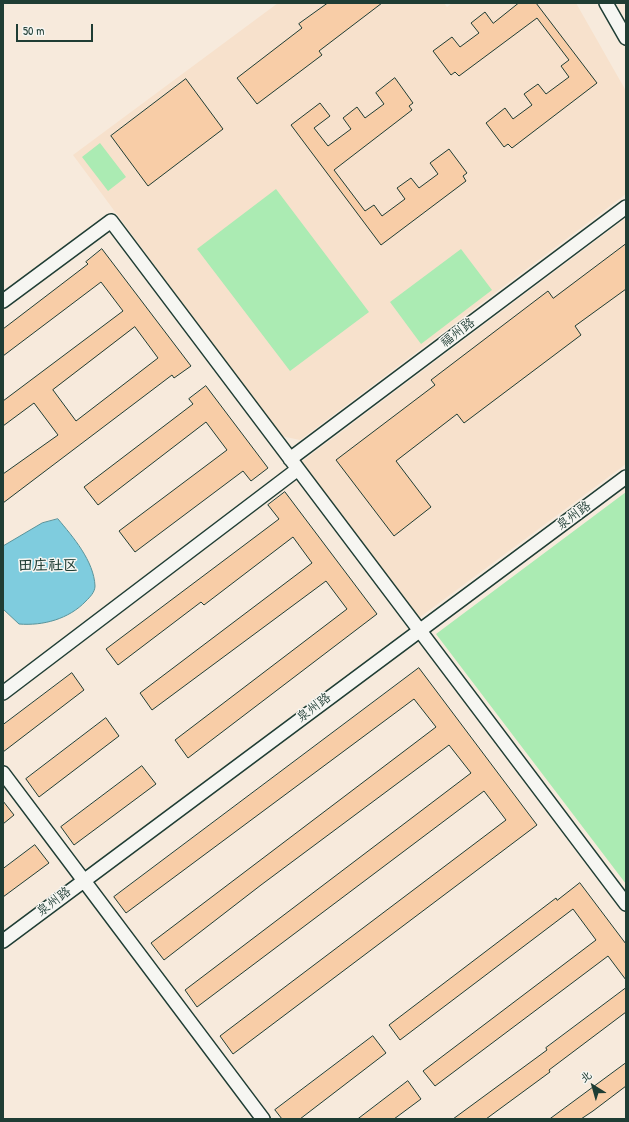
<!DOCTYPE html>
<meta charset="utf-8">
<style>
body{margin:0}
#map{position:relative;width:629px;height:1122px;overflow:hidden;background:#f7eadc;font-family:"Patrick Hand","LXGW WenKai TC",sans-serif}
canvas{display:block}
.frame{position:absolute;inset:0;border:4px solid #1f3d34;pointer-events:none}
.north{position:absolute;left:573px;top:1066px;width:40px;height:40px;-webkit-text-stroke:3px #f6f6f2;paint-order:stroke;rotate:323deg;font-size:11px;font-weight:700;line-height:16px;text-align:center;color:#1f3d34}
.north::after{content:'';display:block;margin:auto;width:14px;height:18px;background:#1f3d34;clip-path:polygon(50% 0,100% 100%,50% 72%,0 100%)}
.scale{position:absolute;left:16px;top:24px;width:77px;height:18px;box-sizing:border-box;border:2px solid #1f3d34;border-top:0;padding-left:5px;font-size:12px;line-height:14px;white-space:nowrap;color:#1f3d34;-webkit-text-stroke:3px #f6f6f2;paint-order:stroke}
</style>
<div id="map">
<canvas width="629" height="1122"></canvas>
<div class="frame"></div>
<div class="north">北</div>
<div class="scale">50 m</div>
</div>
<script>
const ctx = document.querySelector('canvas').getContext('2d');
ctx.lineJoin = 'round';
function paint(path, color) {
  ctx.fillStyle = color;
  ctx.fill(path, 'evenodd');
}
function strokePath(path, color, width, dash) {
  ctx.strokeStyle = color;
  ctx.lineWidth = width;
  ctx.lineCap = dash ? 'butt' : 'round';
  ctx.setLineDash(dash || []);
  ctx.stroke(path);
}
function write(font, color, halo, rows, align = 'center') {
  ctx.font = font + ' "Patrick Hand","LXGW WenKai TC",sans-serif';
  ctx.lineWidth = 3;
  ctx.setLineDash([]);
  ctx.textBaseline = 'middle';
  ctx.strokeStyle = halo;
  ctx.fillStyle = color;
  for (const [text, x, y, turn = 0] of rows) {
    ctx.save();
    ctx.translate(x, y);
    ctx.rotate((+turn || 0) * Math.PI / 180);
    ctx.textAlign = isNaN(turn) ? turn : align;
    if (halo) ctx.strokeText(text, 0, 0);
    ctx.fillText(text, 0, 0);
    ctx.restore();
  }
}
const built = new Path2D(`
 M278,3H444L447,7L452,3H576L626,91V194L300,440L281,436L73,155Z
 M626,218V464L419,618L300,463Z`);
const green = new Path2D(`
 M100,143L126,177L108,191L82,157Z
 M276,189L369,312L290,371L197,249Z
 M461,249L492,290L421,344L390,302Z
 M626,492V884L436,634Z`);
const water = new Path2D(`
 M58,519C73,537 94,561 95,586C95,592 90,597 86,601C69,619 43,626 19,624L3,609V546L42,523Z`);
const building = new Path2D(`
 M328,3H382L319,51L322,55L257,104L237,78L302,28L299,24Z
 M519,3H536L597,83L512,148L508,144L504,147L486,123L505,108L513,119L532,105L524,94L538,84L546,94L569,77L561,66L569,60L537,18L459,76L455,72L451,75L433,51L452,37L460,47L479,33L471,23L485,12L493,23Z
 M395,78L413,103L409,106L412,110L334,170L365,211L374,205L382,216L405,199L397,188L411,178L419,188L438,174L430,163L449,149L467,173L463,176L466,181L381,245L291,125L320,103L330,116L314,128L328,146L351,129L343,118L357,107L365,118L384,104L376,93Z
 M186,79L223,129L148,186L111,136Z
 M626,244V289L575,326L581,335L464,423L457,414L396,461L431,507L394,536L336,460L435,385L431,380L548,291L553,298Z
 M102,249L191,366L174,378L172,375L3,503V474L58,435L34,403L3,426V401L123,311L101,282L3,356V329L88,264L86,262ZM135,327L158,358L76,421L53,390Z
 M206,386L268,468L251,481L243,471L135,552L119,531L227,450L206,422L98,505L84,487L193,404L189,399Z
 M285,492L377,614L188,758L175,740L347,609L326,581L152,710L140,693L312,563L293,537L204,605L201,602L118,665L106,649L279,519L268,505Z
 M419,668L537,825L233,1054L220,1036L506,820L484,791L197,1007L185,990L471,773L449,745L261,885L164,960L151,943L436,727L414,699L126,913L114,897Z
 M72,673L84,690L3,752V725Z
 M106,718L119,736L39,797L26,779Z
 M142,766L156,784L74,845L61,827Z
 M3,801L14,815L3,824Z
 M35,845L49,863L3,897V869Z
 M580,883L626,944V980L608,956L435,1086L423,1071L596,940L573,909L400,1040L389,1025L556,898L557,900Z
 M626,988V1012L549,1070L550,1072L486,1119H453L547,1050L546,1048Z
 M373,1036L386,1053L300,1119H282L275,1110Z
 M626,1063V1086L593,1111L581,1119H550Z
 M408,1081L421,1099L394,1119H358Z`);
const minor = new Path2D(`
 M606,3L626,38
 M3,301L111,221L626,904
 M290,459L626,207
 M3,693L298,469
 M3,773L263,1119
 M3,941L626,477`);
const streetNames = [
 ["福州路",458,333,-37],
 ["泉州路",574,516,-36],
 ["泉州路",314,708,-37],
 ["泉州路",54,902,-37]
];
const quarterNames = [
 ["田庄社区",48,566]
];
paint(built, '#f7e1cc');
paint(green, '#abebb3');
paint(water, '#7fccde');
strokePath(water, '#59939a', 1);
paint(building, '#f8cda7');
strokePath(building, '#1f3d34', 1);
strokePath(minor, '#1f3d34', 16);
strokePath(minor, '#f6f6f2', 13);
write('13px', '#1f3d34', '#f6f6f2', streetNames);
write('bold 15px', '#1f3d34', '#f6f6f2', quarterNames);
</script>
